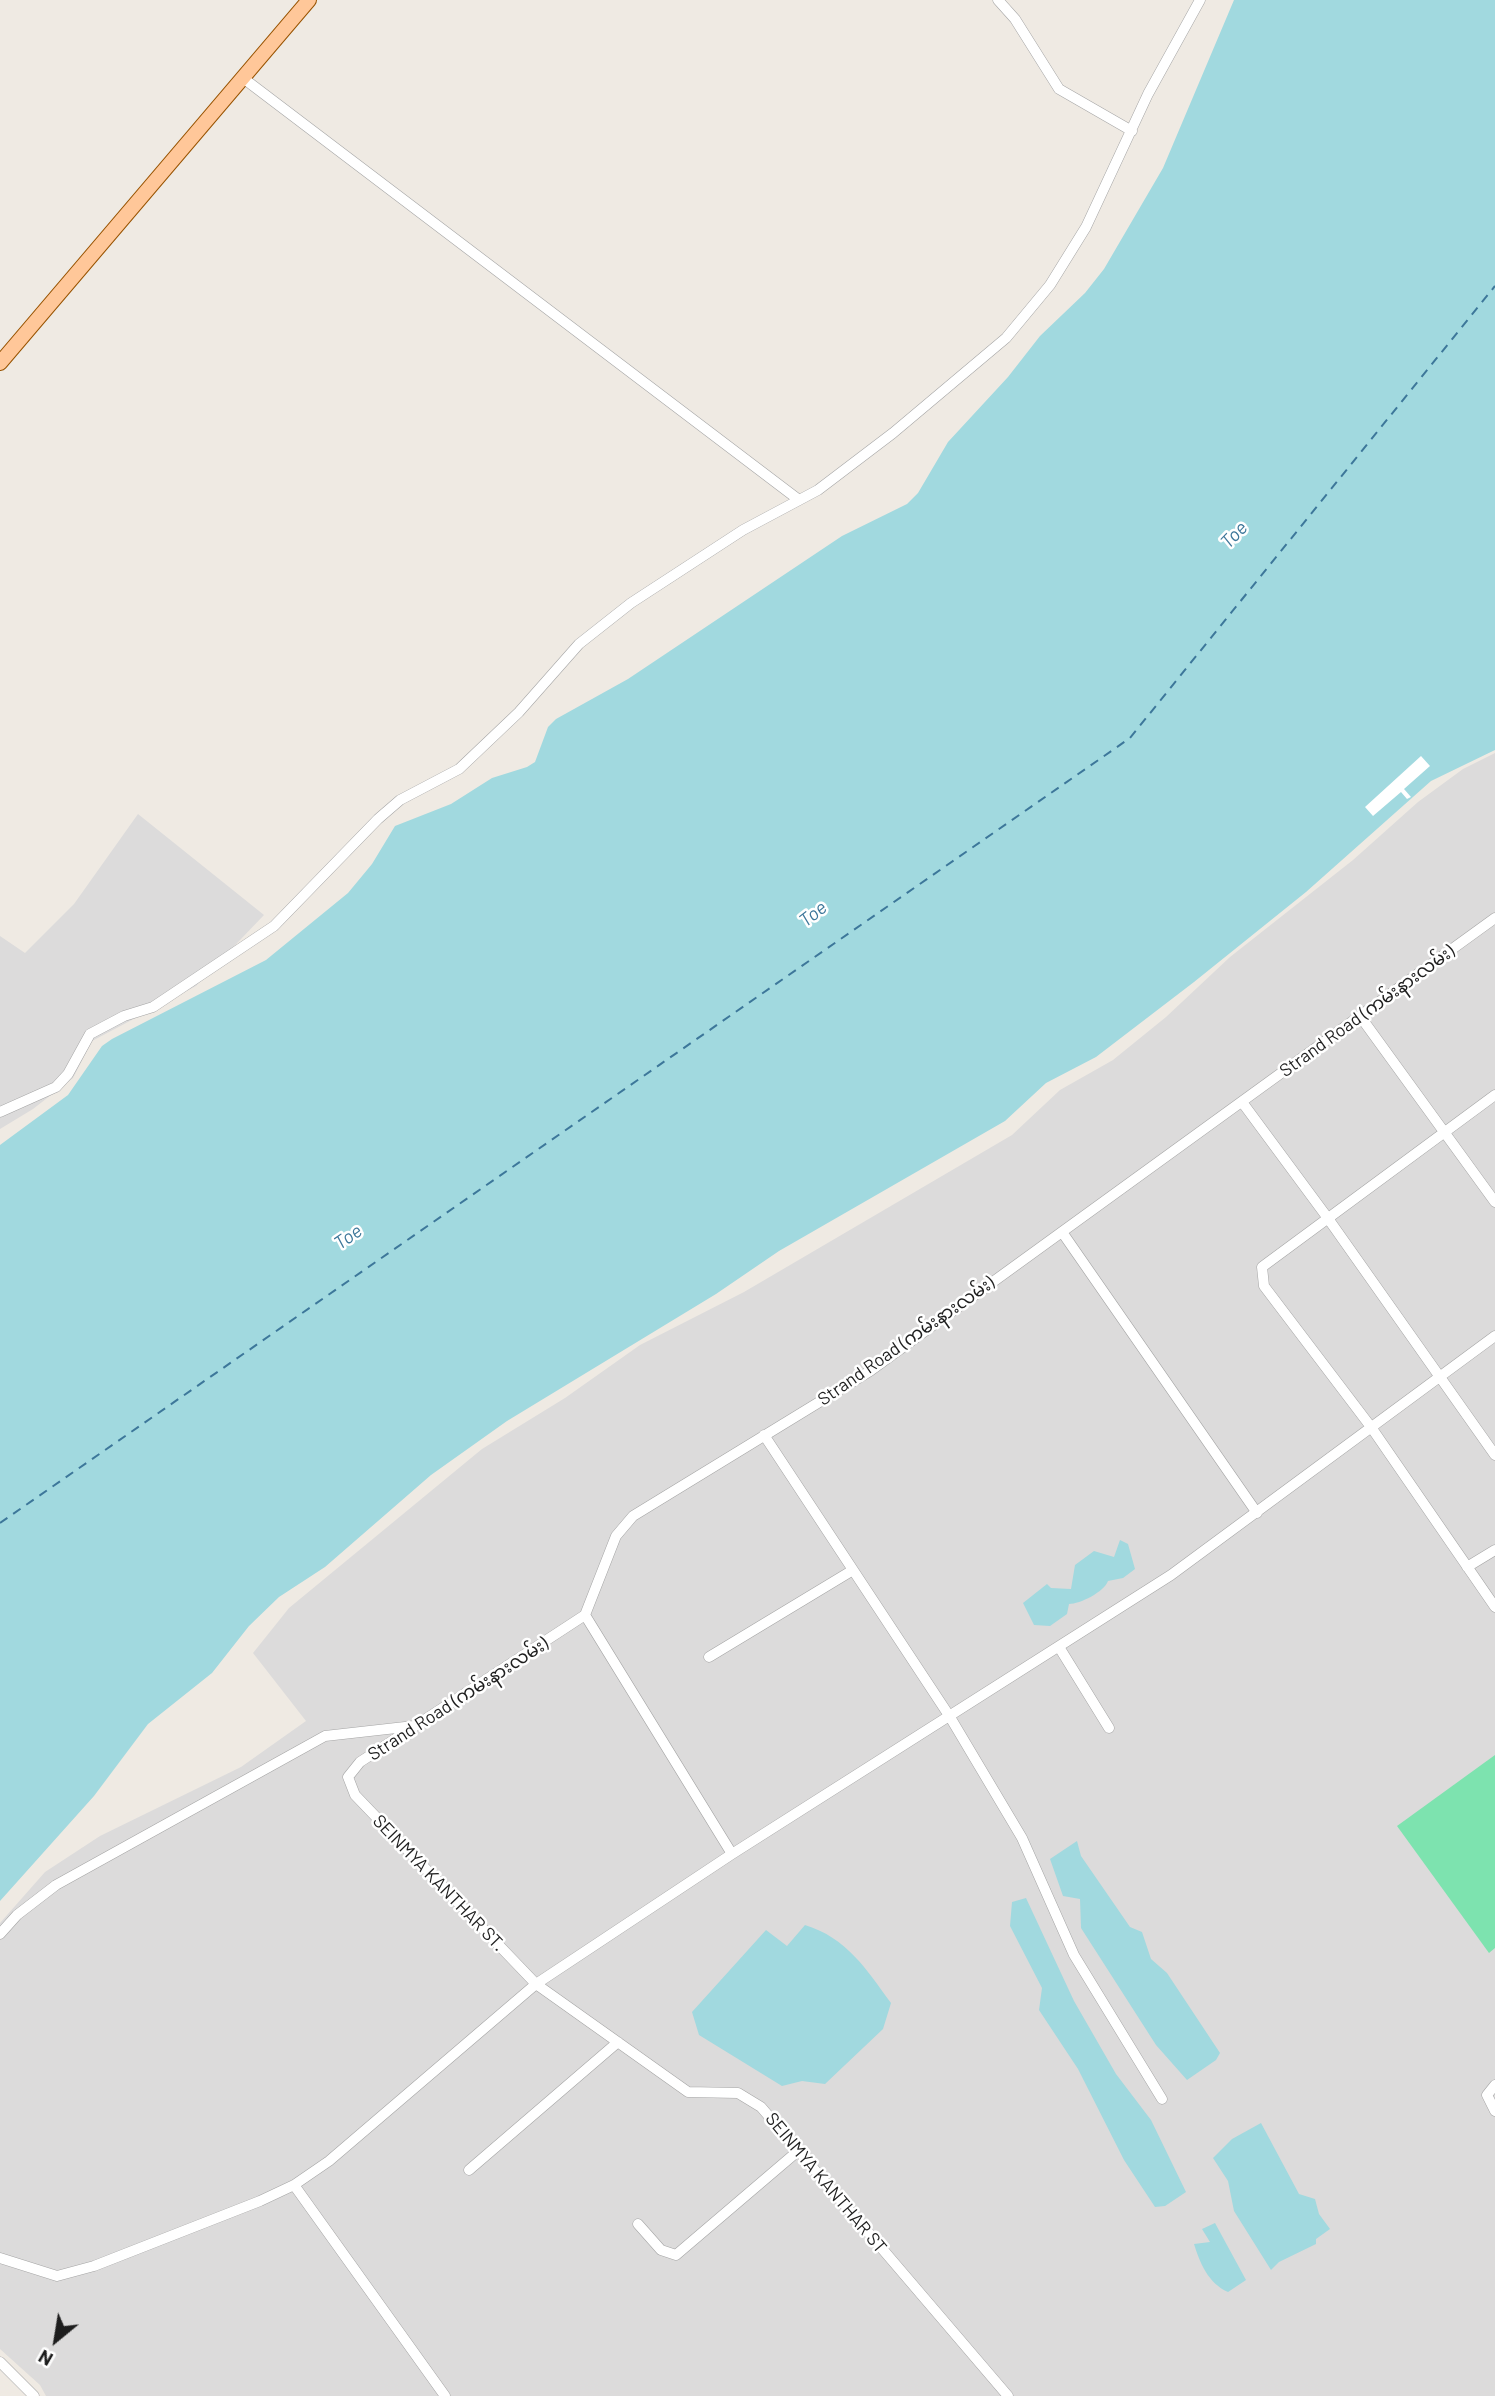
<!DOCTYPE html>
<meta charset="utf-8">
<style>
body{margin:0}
#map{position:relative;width:1495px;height:2396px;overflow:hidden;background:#efeae3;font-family:Barlow,sans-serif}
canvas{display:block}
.north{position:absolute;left:21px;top:2305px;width:70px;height:70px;-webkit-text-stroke:5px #fff;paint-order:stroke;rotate:210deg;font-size:19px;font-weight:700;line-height:28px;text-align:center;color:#1e1e1e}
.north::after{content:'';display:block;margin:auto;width:24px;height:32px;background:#1e1e1e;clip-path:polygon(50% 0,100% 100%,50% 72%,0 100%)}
</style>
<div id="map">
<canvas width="1495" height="2396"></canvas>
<div class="north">N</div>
</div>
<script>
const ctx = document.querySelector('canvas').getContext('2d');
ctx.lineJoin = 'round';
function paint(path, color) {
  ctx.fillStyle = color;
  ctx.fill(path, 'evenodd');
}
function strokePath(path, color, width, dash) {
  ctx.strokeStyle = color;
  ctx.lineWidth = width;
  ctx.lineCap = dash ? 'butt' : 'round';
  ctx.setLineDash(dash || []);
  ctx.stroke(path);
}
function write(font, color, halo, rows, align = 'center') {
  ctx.font = font + ' Barlow,"Noto Sans Myanmar",sans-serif';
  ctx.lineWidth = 5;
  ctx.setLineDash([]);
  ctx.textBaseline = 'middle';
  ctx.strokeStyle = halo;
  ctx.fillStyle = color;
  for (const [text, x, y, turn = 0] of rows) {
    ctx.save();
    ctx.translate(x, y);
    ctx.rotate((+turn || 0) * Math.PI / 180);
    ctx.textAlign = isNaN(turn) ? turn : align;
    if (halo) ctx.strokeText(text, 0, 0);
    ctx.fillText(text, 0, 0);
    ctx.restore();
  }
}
const residential = new Path2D(`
 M1495,753V2396H46L40,2385L0,2349V1923L45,1872L100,1836L241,1767L306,1721L253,1653L289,1608L482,1449L565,1398L640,1345L744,1292L1012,1135L1060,1090L1113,1060L1166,1017L1230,957L1353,860L1418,802L1463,769Z
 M138,814L264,915L196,986L92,1041L73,1078L33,1109L0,1129V936L25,953L74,904Z`);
const pitch = new Path2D(`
 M1495,1755V1948L1489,1953L1397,1826Z`);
const water = new Path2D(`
 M1234,0H1495V750L1431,781L1306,892L1194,982L1096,1057L1046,1083L1005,1121L779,1251L716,1294L507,1421L431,1475L325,1567L279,1597L249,1626L212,1673L148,1724L94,1796L0,1901V1145L68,1095L102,1046L112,1039L266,960L348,893L372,864L395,826L451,804L492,778L527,767L535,762L548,727L556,719L628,679L842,536L907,504L918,493L948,442L1008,377L1040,336L1085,293L1104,269L1163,168Z
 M1120,1540L1128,1544L1135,1569L1123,1578L1108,1581C1104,1592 1080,1604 1069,1604L1067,1614L1050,1626L1034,1625L1023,1603L1047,1584L1051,1588L1071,1589L1075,1565L1094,1551L1114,1557Z
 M1077,1841L1081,1856L1130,1927L1142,1932L1151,1959L1167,1973L1220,2053L1216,2060L1187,2080L1156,2045L1081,1928L1080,1899L1063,1896L1050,1859Z
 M1026,1898L1074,2001L1116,2074L1151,2120L1186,2192L1165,2206L1155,2207L1124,2160L1078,2069L1039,2010L1042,1988L1010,1926L1012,1902Z
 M805,1925C847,1938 866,1969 891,2003L883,2029L825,2084L802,2081L782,2086L699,2035L692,2012L766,1930L787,1946Z
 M1261,2123L1299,2194L1315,2199L1319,2214L1330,2229L1316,2239V2244L1279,2262L1271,2270L1234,2211L1228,2181L1213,2158L1232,2139Z
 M1215,2223L1246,2280L1228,2292C1208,2283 1200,2263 1194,2244L1210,2242L1202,2229Z`);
const pier = new Path2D(`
 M1421,756L1430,766L1404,789L1411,797L1407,799L1401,792L1373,816L1365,807Z`);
const ferry = new Path2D(`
 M0,1523L1130,738L1495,286`);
const minor = new Path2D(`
 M998,0L1015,19L1059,89L1132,131
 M243,78L799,500
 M1360,1016L1495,1202
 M1495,1095L1262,1267L1264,1286L1371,1427L1495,1607
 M1242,1102L1327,1217L1495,1455
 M0,1112L56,1087L68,1074L90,1034L124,1016L153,1007L274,926L378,819L400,800L459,769L519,712L579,644L631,603L743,530L818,490L893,433L1006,338L1050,285L1086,227L1148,94L1200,0
 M1062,1232L1257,1513
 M764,1435L950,1717L1022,1838L1074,1955L1162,2099
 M1467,1567L1495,1550
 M585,1615L732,1854
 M1059,1647L1109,1728
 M709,1657L853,1570
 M0,1934L17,1915L56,1885L325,1736L414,1726
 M1495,2085L1487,2095L1495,2111
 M469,2170L618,2042
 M294,2185L445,2396
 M638,2224L661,2250L676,2255L798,2151
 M0,2258L57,2276L94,2266L260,2201L294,2185L329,2161L536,1984L732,1854L1171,1575L1495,1336
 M0,2362L34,2396
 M1008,2396L761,2107L738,2093L688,2092L536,1984L355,1795L348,1777L360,1762L585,1615L616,1536L633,1516L870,1371L1495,918`);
const primary = new Path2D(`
 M0,363L309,0`);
const streetNames = [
 ["Strand Road (ကမ်းနားလမ်း)",1367,1011,-36],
 ["Strand Road (ကမ်းနားလမ်း)",906,1341,-35],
 ["Strand Road (ကမ်းနားလမ်း)",458,1699,-33],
 ["SEINMYA KANTHAR ST.",439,1883,46],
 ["SEINMYA KANTHAR ST",826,2183,50]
];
const waterNames = [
 ["Toe",1234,535,-46],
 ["Toe",813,914,-38],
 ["Toe",348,1237,-35]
];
paint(residential, '#dcdbdb');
paint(pitch, '#7de3af');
paint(water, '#a1d9df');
paint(pier, '#fff');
strokePath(ferry, '#3d779a', 2, [9, 7]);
strokePath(minor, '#a5a5a5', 11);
strokePath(primary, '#985300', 16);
strokePath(minor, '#fff', 10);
strokePath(primary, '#ffc799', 14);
write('18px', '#1e1e1e', '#fff', streetNames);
write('italic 19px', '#3d779a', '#fff', waterNames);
</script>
